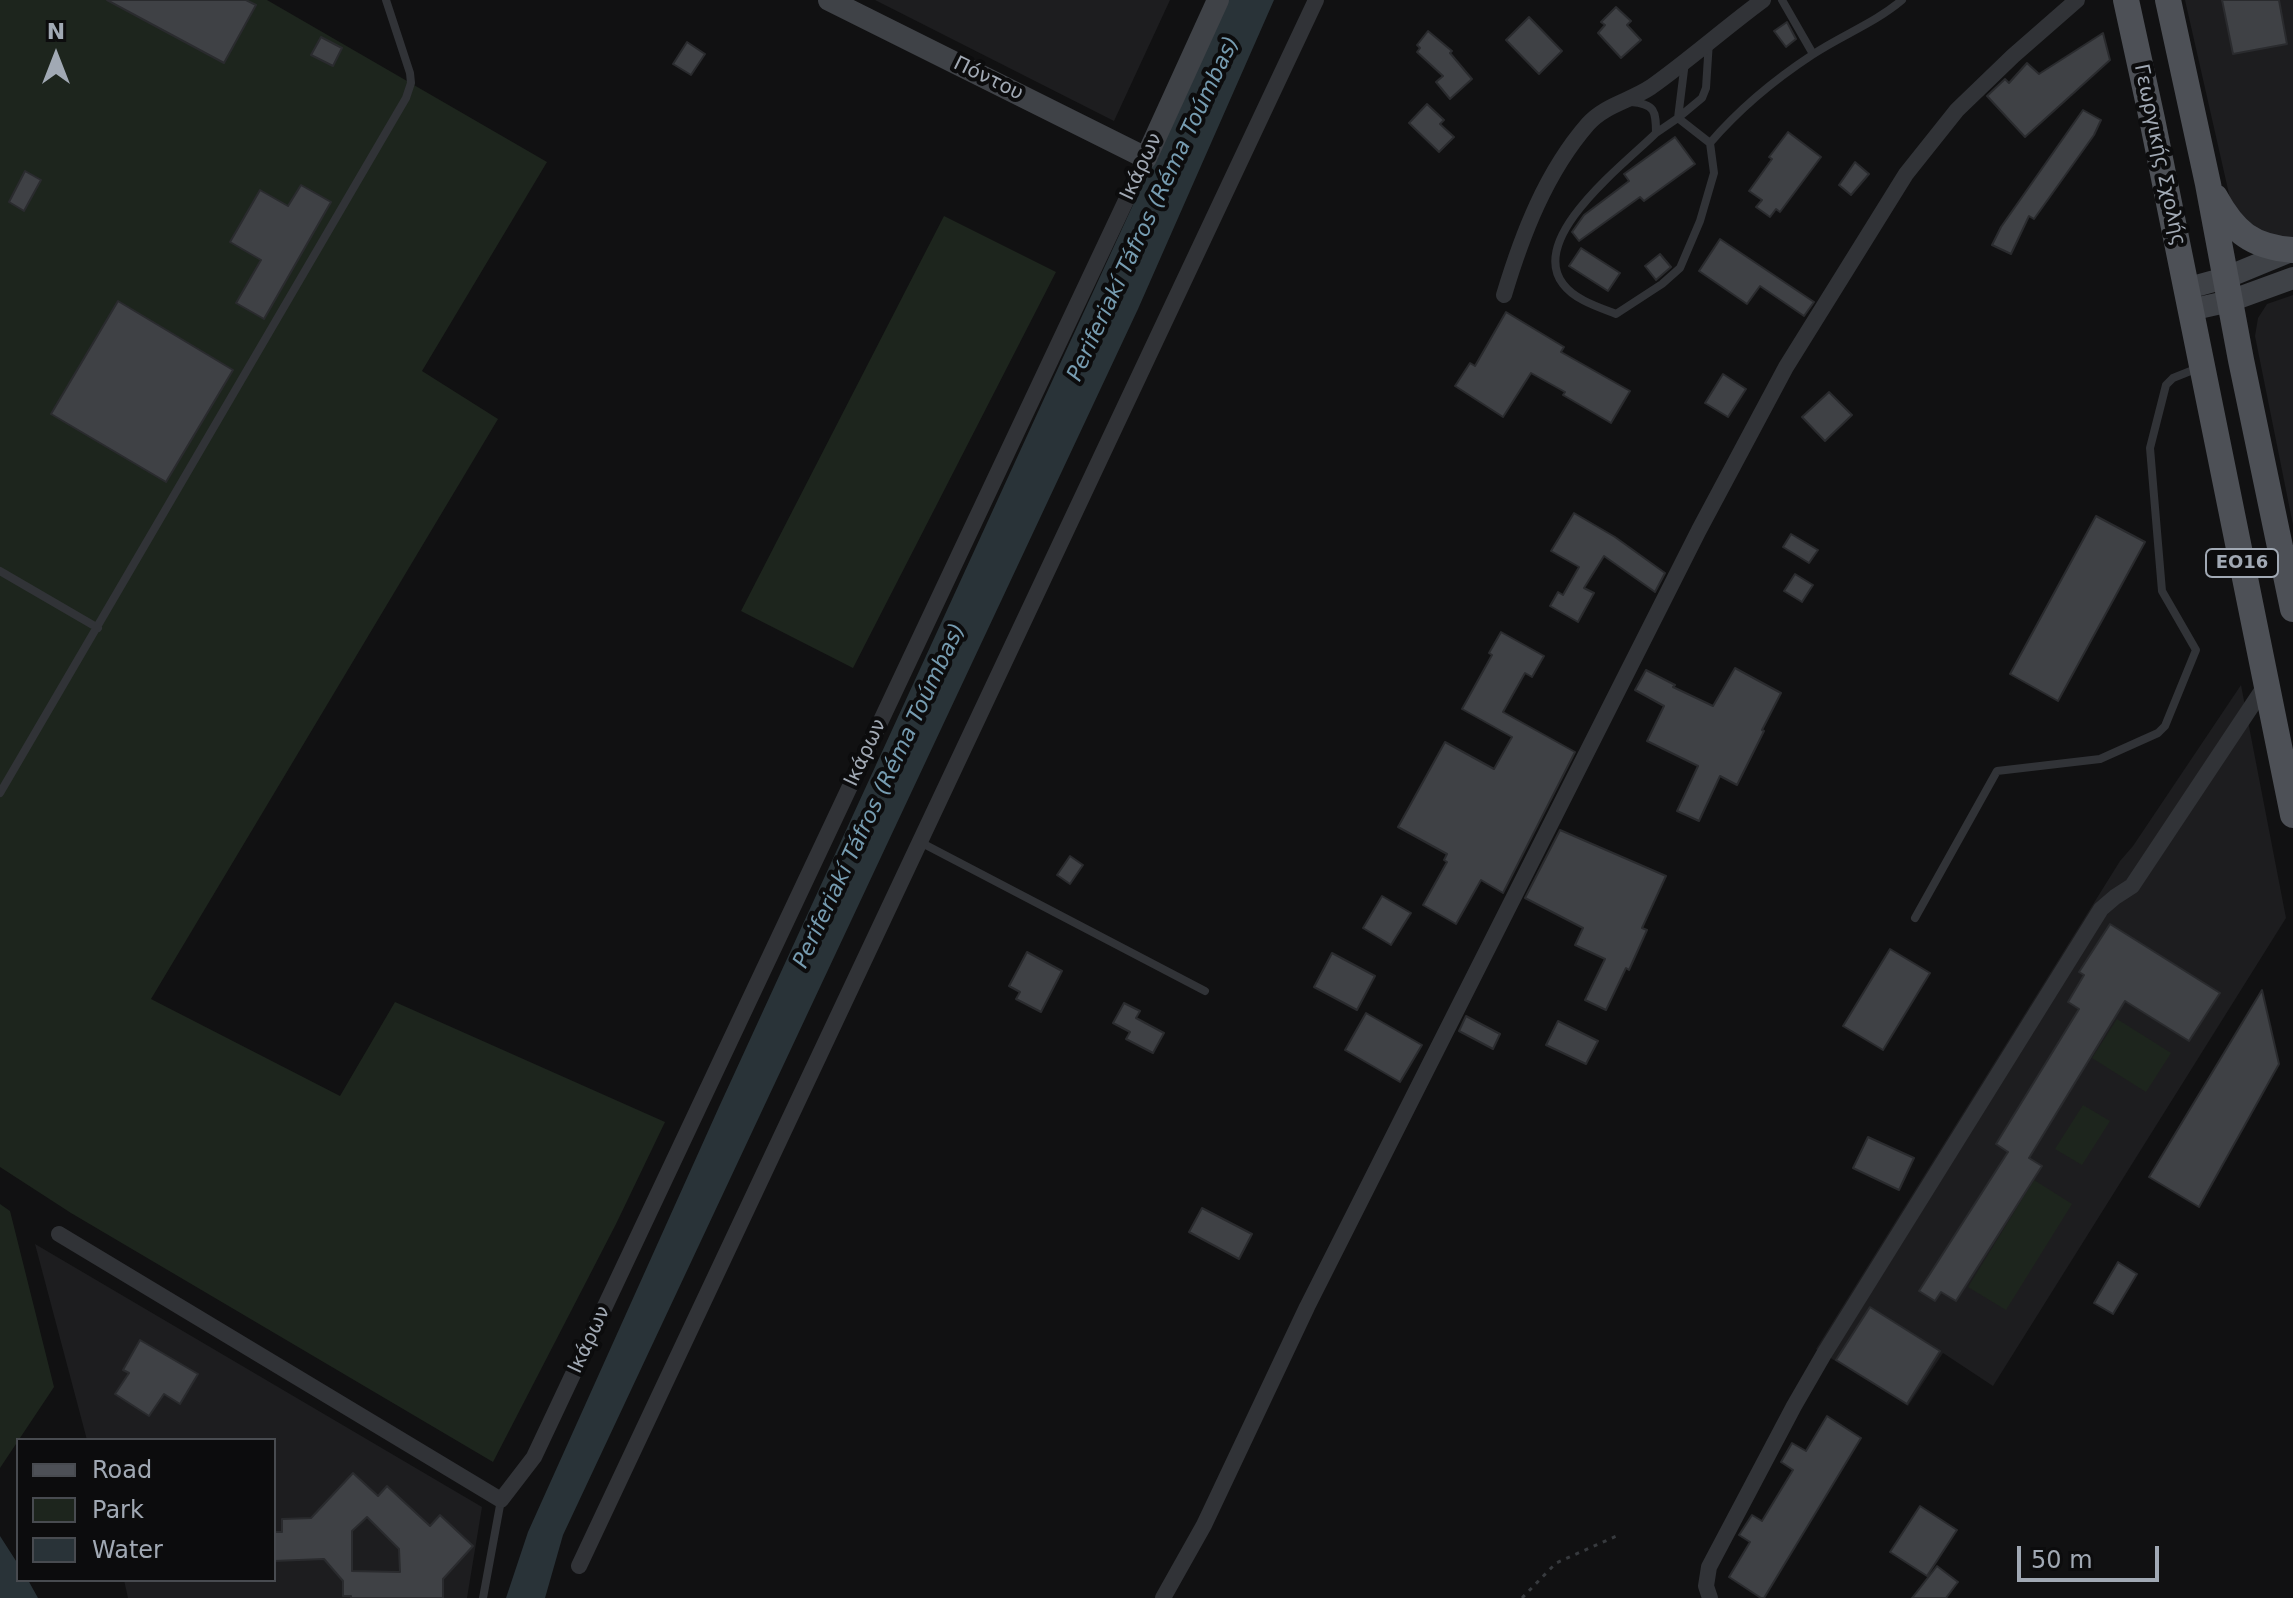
<!DOCTYPE html>
<meta charset="utf-8">
<style>
body{margin:0}
#map{position:relative;width:2293px;height:1598px;overflow:hidden;background:#111112;font-family:"DejaVu Sans",sans-serif}
canvas{display:block}
.legend{position:absolute;left:16px;top:1438px;width:260px;height:144px;box-sizing:border-box;background:#0c0c0d;border:2px solid #484b50;margin:0;padding:10px 14px;list-style:none;font-size:24px;color:#a1a9b4}
.legend li{display:flex;align-items:center;gap:16px;height:40px}
.legend b{width:40px;border:2px solid #484b50}
.north{position:absolute;left:16px;top:16px;width:80px;height:80px;-webkit-text-stroke:6px #0c0c0d;paint-order:stroke;rotate:0deg;font-size:22px;font-weight:700;line-height:32px;text-align:center;color:#a1a9b4}
.north::after{content:'';display:block;margin:auto;width:28px;height:36px;background:#a1a9b4;clip-path:polygon(50% 0,100% 100%,50% 72%,0 100%)}
.scale{position:absolute;left:2017px;top:1546px;width:142px;height:36px;box-sizing:border-box;border:4px solid #a1a9b4;border-top:0;padding-left:10px;font-size:24px;line-height:28px;white-space:nowrap;color:#a1a9b4;-webkit-text-stroke:6px #0c0c0d;paint-order:stroke}
</style>
<div id="map">
<canvas width="2293" height="1598"></canvas>
<ul class="legend">
<li><b style="height:10px;background:#4d5056"></b>Road</li>
<li><b style="height:22px;background:#1d251d"></b>Park</li>
<li><b style="height:22px;background:#293338"></b>Water</li>
</ul>
<div class="north">N</div>
<div class="scale">50 m</div>
</div>
<script>
const ctx = document.querySelector('canvas').getContext('2d');
ctx.lineJoin = 'round';
function paint(path, color) {
  ctx.fillStyle = color;
  ctx.fill(path, 'evenodd');
}
function strokePath(path, color, width, dash) {
  ctx.strokeStyle = color;
  ctx.lineWidth = width;
  ctx.lineCap = dash ? 'butt' : 'round';
  ctx.setLineDash(dash || []);
  ctx.stroke(path);
}
function write(font, color, halo, rows, align = 'center') {
  ctx.font = font + ' "DejaVu Sans",sans-serif';
  ctx.lineWidth = 8;
  ctx.setLineDash([]);
  ctx.textBaseline = 'middle';
  ctx.strokeStyle = halo;
  ctx.fillStyle = color;
  for (const [text, x, y, turn = 0] of rows) {
    ctx.save();
    ctx.translate(x, y);
    ctx.rotate((+turn || 0) * Math.PI / 180);
    ctx.textAlign = isNaN(turn) ? turn : align;
    if (halo) ctx.strokeText(text, 0, 0);
    ctx.fillText(text, 0, 0);
    ctx.restore();
  }
}
const built = new Path2D(`
 M875,0H1170L1114,121Z
 M2185,0H2293V237L2277,243L2234,216Z
 M2293,295V525L2255,336L2258,318L2267,304Z
 M2241,685L2286,918L1993,1386L1943,1353L1908,1406L1816,1349L2120,861L2133,846Z
 M35,1244L482,1507L467,1598H128L124,1580H274V1440H87Z`);
const green = new Path2D(`
 M0,0H267L547,162L422,371L498,419L151,999L340,1096L395,1002L665,1122L616,1224L493,1462L71,1213L0,1167Z
 M944,216L1056,272L853,668L741,611Z
 M2117,1019L2171,1053L2146,1092L2092,1058Z
 M2083,1105L2110,1121L2082,1165L2055,1149Z
 M2034,1180L2072,1204L2006,1310L1968,1287Z
 M0,1204L10,1211L54,1387L0,1468Z`);
const water = new Path2D(`
 M1227,0H1274L1138,309L563,1535L545,1598H506L528,1532L719,1107Z
 M0,1536L18,1564V1580H28L38,1598H0Z`);
const building = new Path2D(`
 M107,0H246L256,5L224,63Z
 M2222,0H2279L2287,44L2233,54Z
 M1616,7L1631,21L1627,25L1641,40L1621,58L1598,33L1605,25L1601,22Z
 M1529,17L1562,51L1539,74L1506,40Z
 M1787,22L1796,39L1786,47L1774,31Z
 M1428,31L1452,51L1450,53L1472,79L1450,99L1436,82L1443,76L1417,52L1420,48L1417,45Z
 M2103,33L2110,60L2025,137L1987,96L2005,79L2009,83L2027,63L2039,74Z
 M321,37L342,48L333,66L311,55Z
 M687,42L705,54L691,75L673,64Z
 M1427,104L1444,120L1440,124L1454,137L1439,152L1409,123Z
 M2083,110L2101,120L2094,135L2034,219L2029,216L2011,254L1992,245L2001,227Z
 M1788,132L1821,157L1780,212L1776,209L1770,217L1756,207L1762,200L1749,191L1772,159L1769,157Z
 M1675,137L1695,164L1644,201L1640,197L1579,241L1572,232L1584,215L1629,181L1624,174Z
 M1855,162L1869,174L1851,195L1839,185Z
 M25,171L41,180L24,211L9,202Z
 M301,185L331,202L264,319L236,303L261,260L230,242L260,190L288,206Z
 M1720,239L1814,302L1804,316L1760,286L1747,304L1699,271Z
 M1581,248L1620,273L1608,291L1569,266Z
 M1660,254L1671,267L1656,280L1645,266Z
 M118,301L233,370L166,482L51,414Z
 M1506,312L1564,347L1561,352L1630,391L1611,423L1563,395L1565,392L1531,373L1503,417L1455,386L1470,363L1475,366Z
 M1723,374L1746,389L1728,417L1705,403Z
 M1829,392L1852,415L1825,441L1802,417Z
 M1574,513L1615,537L1665,573L1655,592L1604,556L1584,588L1594,593L1578,622L1550,606L1558,592L1563,595L1579,567L1551,551Z
 M2096,516L2145,542L2058,701L2010,674Z
 M1791,534L1818,550L1809,563L1783,547Z
 M1795,574L1813,585L1802,602L1784,591Z
 M1501,632L1544,656L1532,677L1525,673L1503,712L1575,752L1503,893L1481,880L1456,924L1423,905L1447,862L1444,860L1447,854L1398,827L1445,742L1494,769L1512,737L1462,709L1492,655L1489,653Z
 M1735,668L1781,693L1762,730L1764,731L1737,785L1720,776L1699,821L1677,811L1698,766L1647,741L1664,706L1635,690L1646,670L1675,685L1673,687L1713,706Z
 M1560,830L1666,876L1642,928L1647,930L1629,970L1626,968L1606,1010L1585,1000L1605,959L1575,945L1583,928L1525,898Z
 M1070,856L1083,865L1070,884L1057,875Z
 M1382,896L1411,913L1391,945L1363,928Z
 M2110,924L2220,993L2189,1041L2125,1001L2029,1158L2042,1166L1956,1301L1941,1292L1935,1301L1919,1291L2008,1152L1996,1144L2079,1009L2068,1002L2084,975L2079,972Z
 M1890,949L1930,973L1883,1050L1843,1026Z
 M1027,952L1062,971L1041,1012L1016,999L1020,992L1009,986Z
 M1332,953L1375,976L1357,1010L1314,987Z
 M2262,990L2279,1064L2199,1207L2149,1177Z
 M1124,1003L1140,1011L1136,1018L1164,1033L1153,1053L1126,1039L1130,1032L1113,1023Z
 M1366,1013L1422,1045L1400,1082L1345,1050Z
 M1466,1016L1500,1034L1493,1049L1459,1031Z
 M1558,1021L1598,1041L1586,1064L1546,1045Z
 M1868,1137L1914,1158L1899,1190L1853,1168Z
 M1202,1208L1252,1234L1239,1259L1189,1232Z
 M2118,1262L2137,1274L2113,1314L2094,1303Z
 M1870,1307L1940,1351L1907,1404L1836,1360Z
 M140,1340L198,1374L180,1404L164,1394L149,1416L115,1394L129,1373L123,1370Z
 M1827,1416L1861,1438L1764,1598H1761L1729,1577L1750,1542L1739,1535L1752,1515L1762,1521L1793,1470L1781,1462L1792,1443L1806,1451Z
 M353,1473L378,1496L387,1486L430,1526L440,1515L473,1546L443,1579V1598H351V1596H343V1581L324,1559L274,1561V1532H282V1519L311,1518ZM367,1517L399,1549L400,1572L352,1571V1531Z
 M1920,1506L1957,1530L1927,1576L1890,1552Z
 M1937,1566L1958,1582L1946,1598H1912Z`);
const path = new Path2D(`
 M1522,1598L1556,1563L1621,1534`);
const lane = new Path2D(`
 M1782,0L1813,54
 M1631,102C1655,104 1656,111 1656,133C1627,162 1527,237 1563,284C1575,300 1598,307 1616,314L1662,284L1680,268L1700,221L1714,173L1710,143L1678,118L1702,98L1706,88L1709,41
 M1656,133L1678,118L1685,62
 M1710,143C1740,108 1774,80 1812,55C1842,35 1875,23 1902,0
 M0,571L98,628
 M0,793L406,98L411,83L410,73L386,0
 M920,842L1205,991
 M1915,918L1997,771L2100,759L2158,733L2165,726L2196,650L2162,591L2150,448L2166,385L2173,378L2198,368
 M483,1598L501,1500`);
const street = new Path2D(`
 M1504,295C1522,235 1546,172 1588,124C1605,105 1630,101 1651,87C1689,60 1725,28 1763,0
 M59,1234L501,1500L534,1457L1146,158
 M579,1566L1316,0
 M1163,1598L1204,1525L1307,1307L1699,530L1786,367L1906,174L1957,110L2013,56L2077,0
 M1710,1598L1706,1586L1709,1567L1794,1406L1824,1354L2101,909L2115,897L2132,886L2267,683`);
const secondary = new Path2D(`
 M829,0L1146,158L1218,0
 M2185,289L2225,278L2293,250
 M2190,310L2230,301L2293,278`);
const primary = new Path2D(`
 M2126,0L2152,119L2293,815
 M2168,0L2208,184L2241,360L2293,609
 M2215,197C2234,232 2252,247 2293,250`);
const shields = [
 [2242,563,72]
];
const shieldNames = [
 ["ΕΟ16",2242,563]
];
const streetNames = [
 ["Πόντου",988,79,26],
 ["Γεωργικής Σχολής",2159,155,78],
 ["Ικάρων",1142,167,-65],
 ["Ικάρων",866,753,-65],
 ["Ικάρων",590,1340,-65]
];
const waterNames = [
 ["Periferiakí Táfros (Réma Toúmbas)",1154,209,-65],
 ["Periferiakí Táfros (Réma Toúmbas)",880,796,-65]
];
paint(built, '#1d1d1f');
paint(green, '#1d251d');
paint(water, '#293338');
paint(building, '#3f4145');
strokePath(building, '#2a2b2e', 2);
strokePath(path, '#373a3e', 3, [4, 6]);
strokePath(lane, '#313337', 8);
strokePath(street, '#313337', 16);
strokePath(secondary, '#3f4247', 22);
strokePath(primary, '#4d5056', 26);
for (const [x, y, w] of shields) {
  const box = new Path2D();
  box.roundRect(x - w / 2, y - 14, w, 28, 6);
  ctx.fillStyle = '#0c0c0d';
  ctx.fill(box);
  strokePath(box, '#a1a9b4', 2);
}
write('bold 18px', '#a1a9b4', null, shieldNames);
write('20px', '#a1a9b4', '#0c0c0d', streetNames);
write('italic 22px', '#769cb1', '#0c0c0d', waterNames);
</script>
